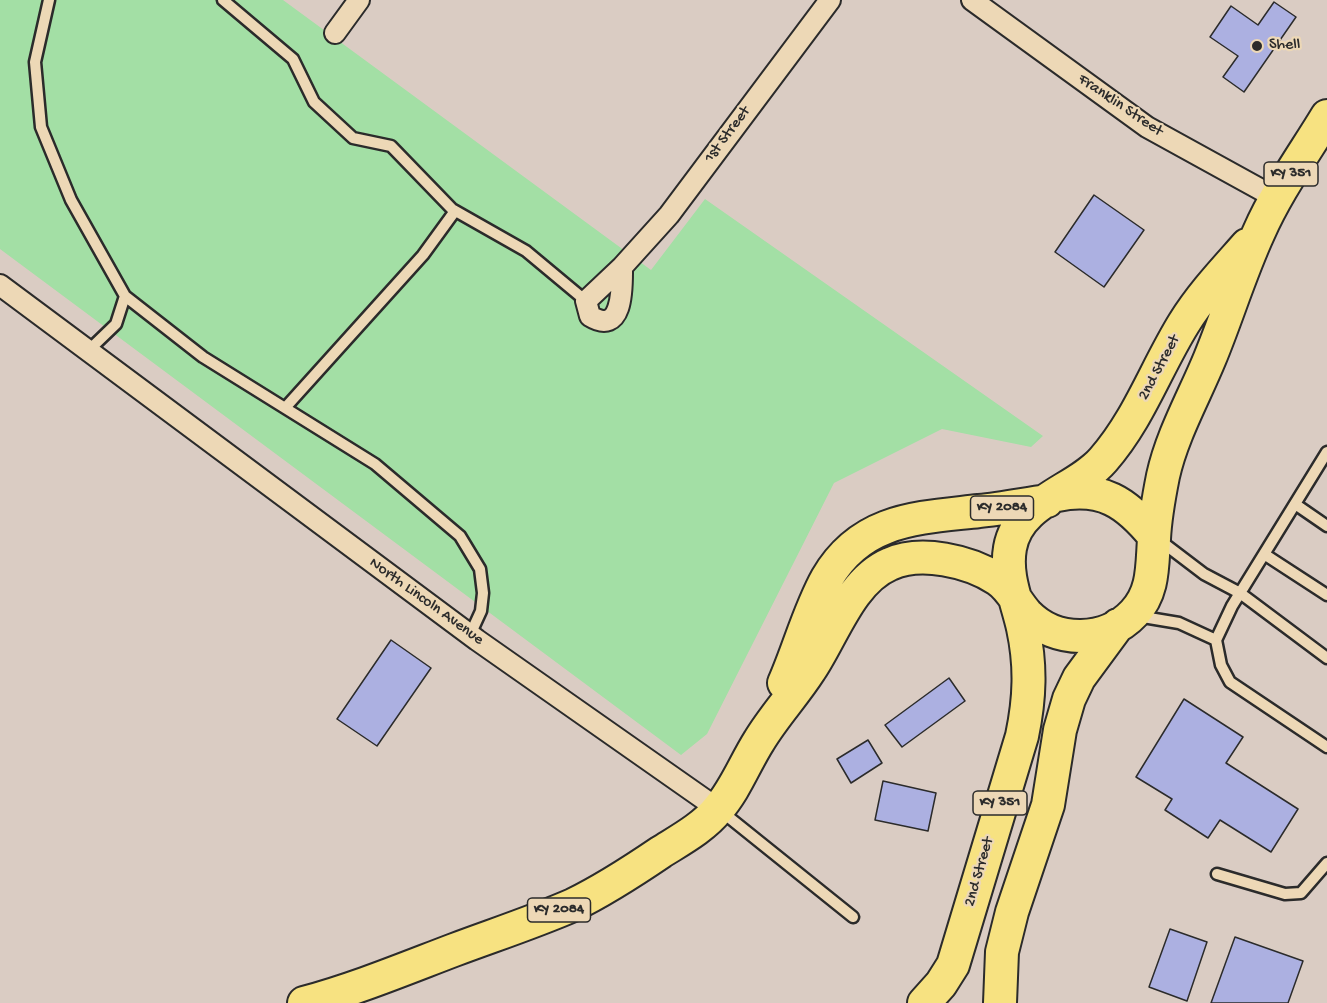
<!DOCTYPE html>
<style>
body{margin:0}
canvas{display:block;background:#daccc3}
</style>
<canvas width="1327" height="1003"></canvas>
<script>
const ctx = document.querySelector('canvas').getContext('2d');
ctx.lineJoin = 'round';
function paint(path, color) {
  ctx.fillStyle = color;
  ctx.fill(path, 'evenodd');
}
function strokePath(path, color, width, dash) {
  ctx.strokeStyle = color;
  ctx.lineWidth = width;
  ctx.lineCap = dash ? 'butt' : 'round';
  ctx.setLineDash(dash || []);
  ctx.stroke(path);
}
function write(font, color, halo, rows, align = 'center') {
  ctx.font = font + ' "Gochi Hand",sans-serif';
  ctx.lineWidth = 4.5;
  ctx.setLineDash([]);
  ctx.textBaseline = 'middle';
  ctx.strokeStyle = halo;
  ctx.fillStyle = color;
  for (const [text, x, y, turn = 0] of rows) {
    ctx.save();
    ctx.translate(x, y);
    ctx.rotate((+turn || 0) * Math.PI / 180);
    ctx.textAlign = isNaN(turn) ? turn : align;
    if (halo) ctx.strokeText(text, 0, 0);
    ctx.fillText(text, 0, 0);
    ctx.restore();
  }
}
const green = new Path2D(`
 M0,0H283L651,270L705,199L1043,436L1031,447L942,429L834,483L707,734L681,755L0,249Z`);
const building = new Path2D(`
 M1274,2L1296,17L1244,92L1223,77L1238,56L1210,37L1231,6L1258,25Z
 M1094,195L1144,230L1104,287L1055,252Z
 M391,640L431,668L377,746L337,719Z
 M949,678L965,701L902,747L885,725Z
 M1184,699L1243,737L1226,763L1298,809L1271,852L1220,820L1208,838L1165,810L1172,799L1136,777Z
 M868,740L882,763L851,783L837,759Z
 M883,781L936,793L928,831L875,820Z
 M1170,929L1207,942L1187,1001L1149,987Z
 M1235,937L1303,961L1288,1003H1211Z`);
const service = new Path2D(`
 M49,0L35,62L41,127L71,200L125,296L116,324L88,351
 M223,0L293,59L314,102L353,138L391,146L452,209L526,251L586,301
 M125,296L203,357L375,464L460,536L480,569L483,593L481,611L470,635
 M285,408L423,255L455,211
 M1327,452L1232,606L1216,640L1221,665L1230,682L1327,747
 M1295,504L1327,526
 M1158,539L1204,574L1240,593L1327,658
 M1264,554L1327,595
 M1137,616L1179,623L1216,640
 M721,811L853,917
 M1217,874L1285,894L1301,893L1327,863`);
const minor = new Path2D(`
 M972,0L1147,127L1276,198
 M335,33L359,0
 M622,267L669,215L830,0
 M622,267C622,285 624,337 590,316L586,301Z
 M0,285L477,640L718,809`);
const primary = new Path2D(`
 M1057,495C1102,486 1126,502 1154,536
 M784,683C799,649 809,610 827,578C862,518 919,518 979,511C1002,509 1025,504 1047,501
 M304,1003C356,989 404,969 454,950C494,935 534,922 573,905C604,890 633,871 661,852C680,840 704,827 718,809C735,790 745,763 759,741C774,716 794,695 810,670C833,636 850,581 890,564C921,550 969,561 997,579C1011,588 1016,602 1027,614C1056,644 1106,643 1134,613C1154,592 1152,566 1154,539C1155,518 1159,496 1163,476C1172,435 1194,397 1210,358C1227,317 1240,273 1259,232C1277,191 1304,154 1327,116
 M924,1003L941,984L953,965L1022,736C1030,698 1031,665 1023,628C1017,601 1005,576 1010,548C1018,501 1076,491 1103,460C1139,419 1156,368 1184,323C1202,294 1225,270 1247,245
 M1000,1003L1002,952L1012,912L1048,805L1060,730L1069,699L1079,678L1118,625`);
const markers = [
 [1257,46,6,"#2b2b2b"]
];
const shields = [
 [1291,174,54],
 [1002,508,63],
 [1000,803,54],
 [559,910,63]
];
const shieldNames = [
 ["KY 351",1291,174],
 ["KY 2084",1002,508],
 ["KY 351",1000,803],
 ["KY 2084",559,910]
];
const poiNames = [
 ["Shell",1269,46]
];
const streetNames = [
 ["Franklin Street",1120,106,34],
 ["1st Street",728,135,-53],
 ["2nd Street",1160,368,-62],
 ["North Lincoln Avenue",426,602,36],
 ["2nd Street",980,872,-74]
];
paint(green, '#a3dfa5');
paint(building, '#acb0e1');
strokePath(building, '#2b2b2b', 1.5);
strokePath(service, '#2b2b2b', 15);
strokePath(minor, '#2b2b2b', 24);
strokePath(primary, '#2b2b2b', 36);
strokePath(service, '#edd8b6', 10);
strokePath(minor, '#edd8b6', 20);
strokePath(primary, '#f7e281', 32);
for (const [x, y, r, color] of markers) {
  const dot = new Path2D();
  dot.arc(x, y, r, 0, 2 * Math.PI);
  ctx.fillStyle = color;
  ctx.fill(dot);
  strokePath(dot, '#edd8b6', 2);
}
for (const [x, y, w] of shields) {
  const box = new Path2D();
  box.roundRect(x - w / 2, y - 12, w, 24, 4.5);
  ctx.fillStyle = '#edd8b6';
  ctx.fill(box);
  strokePath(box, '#2b2b2b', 1.5);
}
write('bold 15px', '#2b2b2b', null, shieldNames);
write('16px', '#2b2b2b', '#edd8b6', poiNames, 'left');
write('16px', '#2b2b2b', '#edd8b6', streetNames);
</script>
